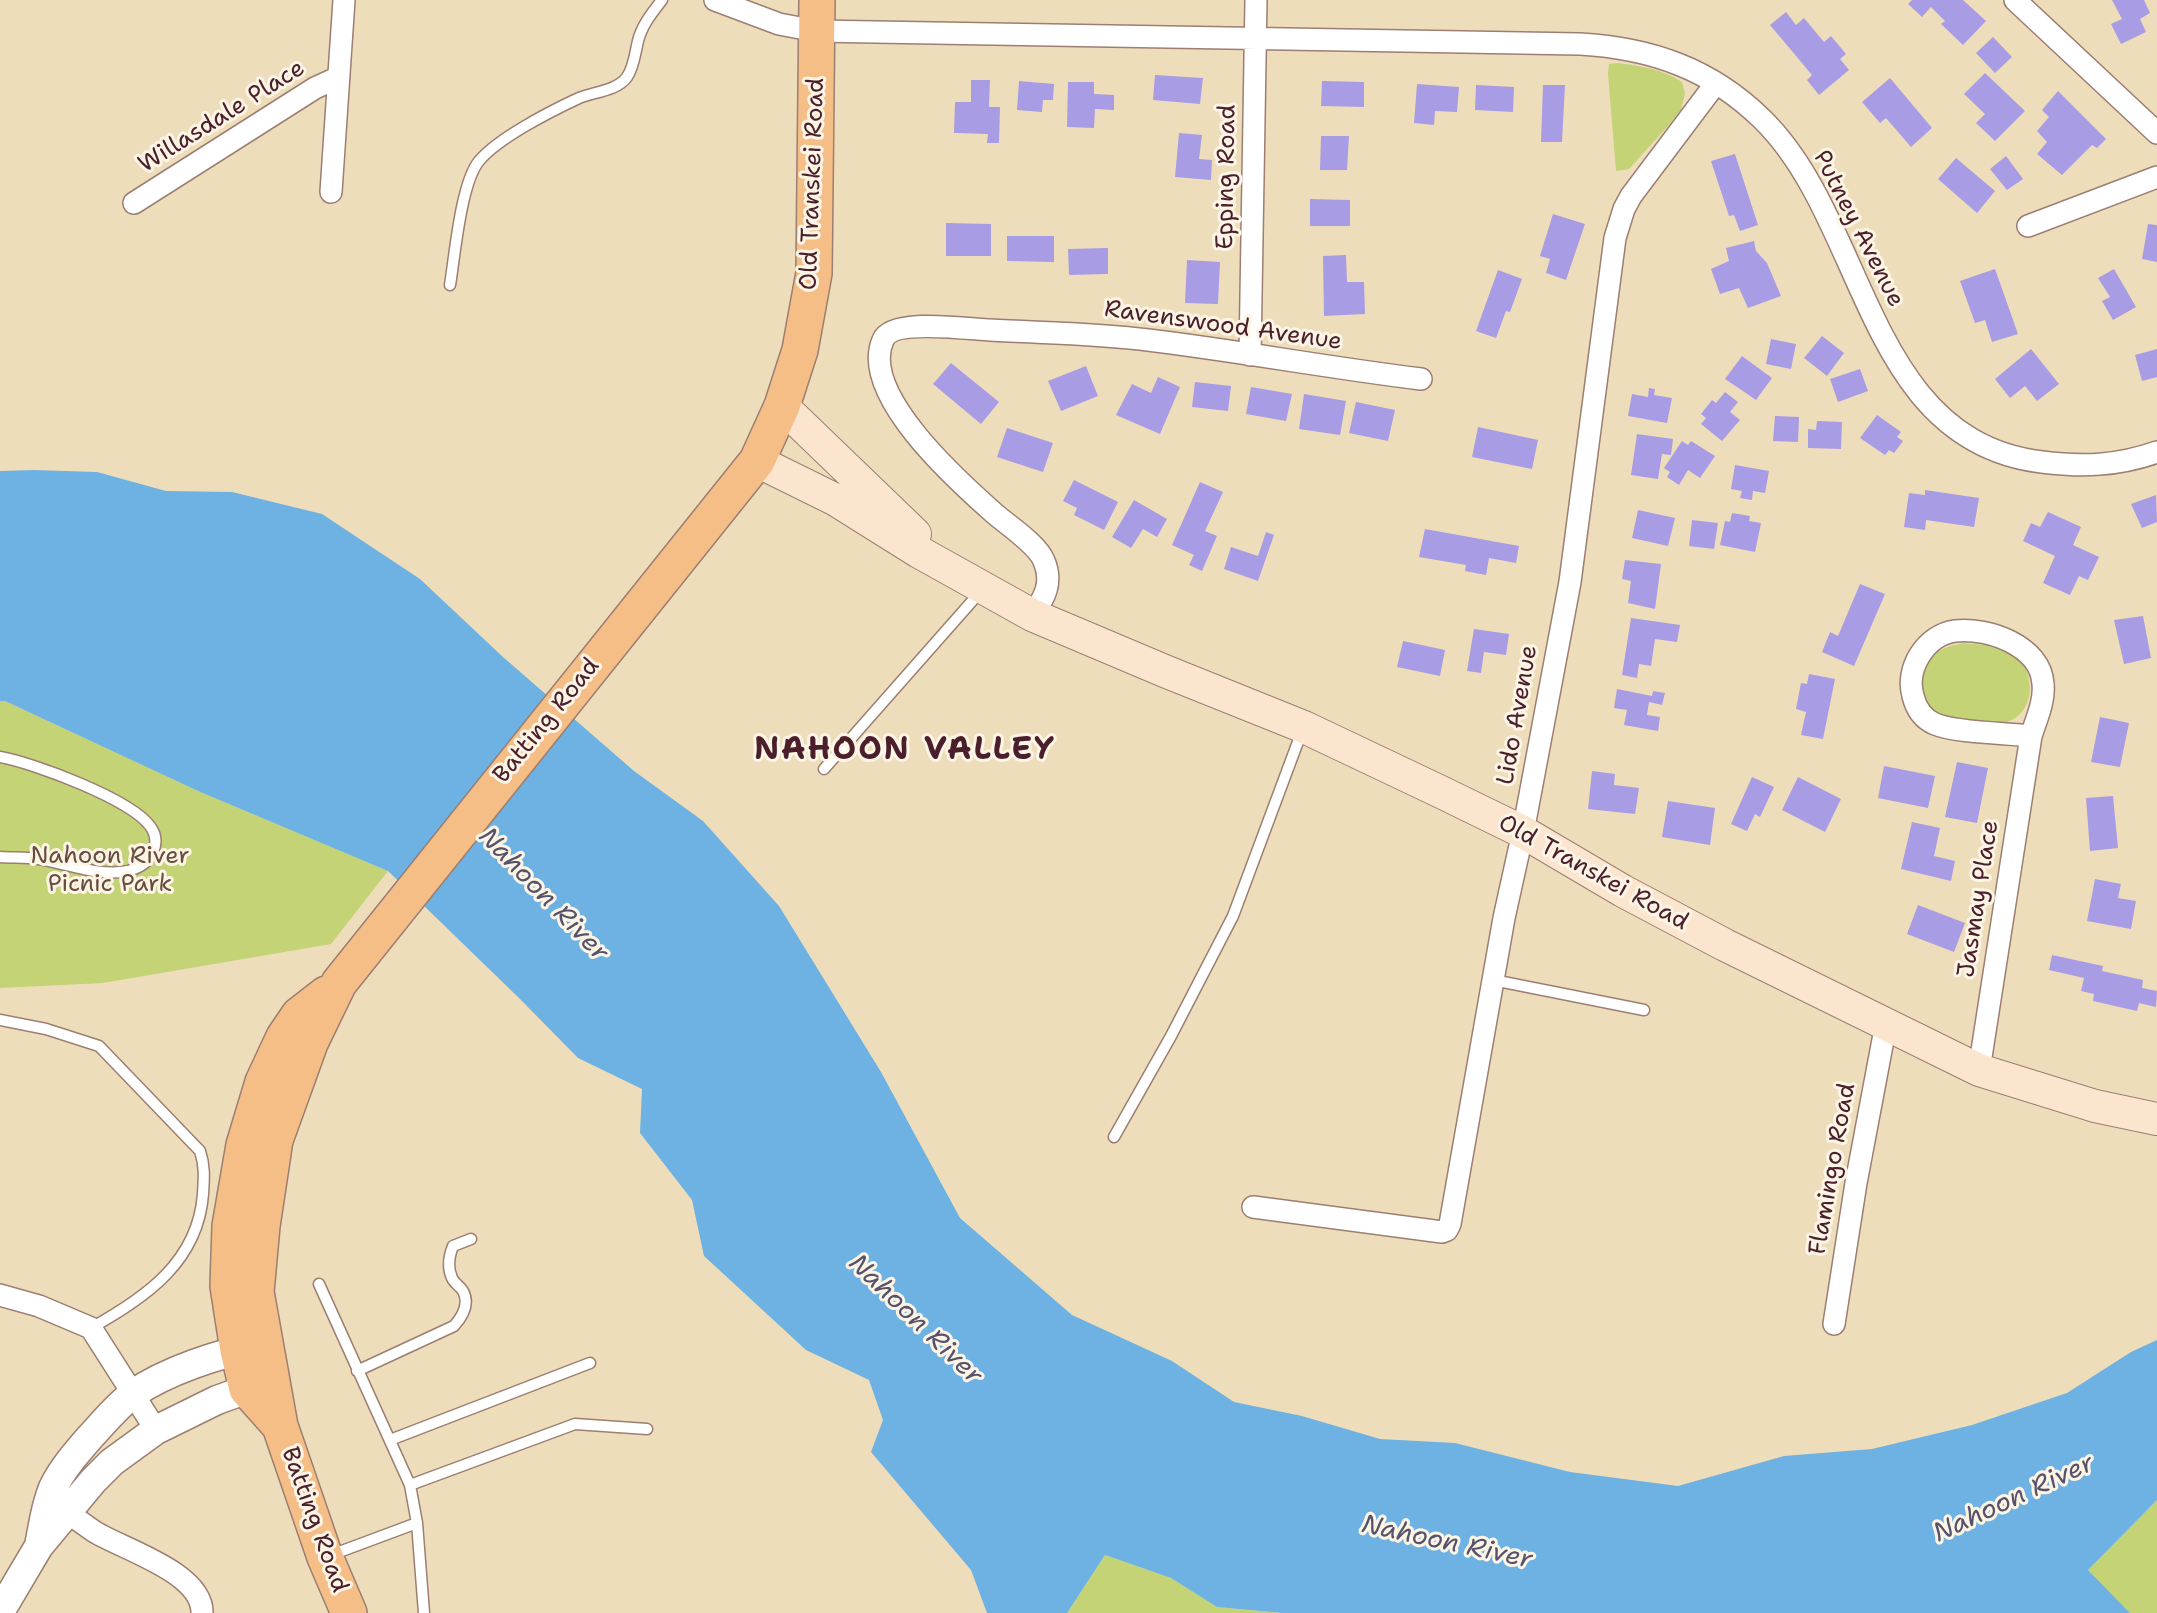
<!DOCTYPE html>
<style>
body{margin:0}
canvas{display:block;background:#eeddba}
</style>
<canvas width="2157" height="1613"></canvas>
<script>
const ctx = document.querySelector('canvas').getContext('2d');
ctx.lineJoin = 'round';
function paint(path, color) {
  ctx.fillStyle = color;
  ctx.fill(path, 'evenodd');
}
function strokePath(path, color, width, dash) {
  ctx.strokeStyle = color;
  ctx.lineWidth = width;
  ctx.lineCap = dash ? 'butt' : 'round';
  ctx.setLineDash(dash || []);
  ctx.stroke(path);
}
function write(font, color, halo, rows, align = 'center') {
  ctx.font = font + ' "Shantell Sans",sans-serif';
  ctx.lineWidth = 6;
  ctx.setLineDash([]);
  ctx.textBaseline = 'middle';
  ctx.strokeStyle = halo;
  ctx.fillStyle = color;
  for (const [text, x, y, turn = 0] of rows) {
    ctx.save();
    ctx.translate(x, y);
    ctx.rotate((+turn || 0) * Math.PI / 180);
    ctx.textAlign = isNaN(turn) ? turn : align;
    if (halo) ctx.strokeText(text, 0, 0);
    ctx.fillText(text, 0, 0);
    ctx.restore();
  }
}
const green = new Path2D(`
 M1618,63C1641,66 1662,69 1682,82L1685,94L1681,109L1668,126L1629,169L1616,171L1608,74L1609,64Z
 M1964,643C1978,645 1995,644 2007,650C2036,663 2039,712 2007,722C1988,729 1938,722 1927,703C1923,697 1923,688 1923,682C1921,655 1941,647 1964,643Z
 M0,701H5L198,791L388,871L331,944L103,983L0,988Z
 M2157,1500V1613H2130L2088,1570Z
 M1105,1555L1171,1578L1217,1607L1282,1613H1067Z`);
const water = new Path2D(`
 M33,470L97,472L166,491L232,492L322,514L420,579L503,657L634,771L703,821L779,906L881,1072L960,1218L1072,1315L1172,1361L1234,1402L1302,1416L1380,1439L1455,1443L1570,1472L1678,1486L1784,1456L1872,1449L1972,1425L2067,1393L2131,1352L2157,1340V1500L2088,1570L2130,1613H1282L1217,1607L1171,1578L1105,1555L1067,1613H987L971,1570L871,1452L883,1420L869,1380L806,1350L704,1256L692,1200L640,1133L642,1089L578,1058L519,998L388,871L198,791L5,701H0V471Z`);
const building = new Path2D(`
 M1912,0H1963L1986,21L1963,45L1941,24L1945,21L1931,7L1922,17L1908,4Z
 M2112,0H2144L2150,13L2140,19L2146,32L2121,44L2111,24L2122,19Z
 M1786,12L1796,25L1804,18L1824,42L1831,36L1846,54L1840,59L1849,70L1819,95L1807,80L1812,75L1770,25Z
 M1993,37L2012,57L1995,73L1976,53Z
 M1985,73L2025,111L1995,141L1976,123L1985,114L1964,94Z
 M1155,75L1203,78L1200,104L1153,100Z
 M1890,78L1932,128L1911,147L1886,118L1880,123L1862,102Z
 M971,80H990L989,107H1000L999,143H987L988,134L954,133L955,102H971Z
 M1019,81L1054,84L1053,100H1043L1042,112L1017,110Z
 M1322,81L1364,82V107L1321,106Z
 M1068,82H1094V94L1114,95V110L1095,109L1094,128L1067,127Z
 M1417,84L1459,87L1457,112L1435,111L1434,125L1414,123Z
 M1476,85L1514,87L1513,112L1475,110Z
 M1543,85H1565L1562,142H1541Z
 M2058,91L2106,139L2097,148L2092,145L2062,175L2037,154L2047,142L2037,131L2049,117L2042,110Z
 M1179,133L1202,135L1199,159L1212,160L1211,180L1175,177Z
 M1321,136H1349L1347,170H1320Z
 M1735,154L1758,225L1740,231L1734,215L1729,216L1711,161Z
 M2006,156L2023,179L2007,190L1990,169Z
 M1956,158L1995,191L1977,213L1938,179Z
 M1310,199L1350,200V226H1310Z
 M1553,214L1585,224L1566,280L1546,273L1550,259L1540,256Z
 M946,223L991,224V256H946Z
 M2148,224L2157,225V262L2142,259Z
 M1007,236H1054V262L1007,261Z
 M1754,241L1756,251L1767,263L1781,296L1748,308L1739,288L1720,294L1711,269L1729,261L1726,248Z
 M1108,248V274L1069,275L1068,249Z
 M1346,255L1347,282H1364L1365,314L1324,316L1323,256Z
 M1187,260L1220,262L1218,304L1185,303Z
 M1995,269L2018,334L1992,342L1985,320L1975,323L1960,281Z
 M2114,269L2136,307L2113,320L2102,301L2110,297L2098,278Z
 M1498,270L1522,279L1510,312L1506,311L1496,338L1476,331Z
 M1822,336L1844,353L1827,376L1804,358Z
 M1771,339L1796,344L1791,369L1766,364Z
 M2031,349L2059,384L2037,401L2025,386L2010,398L1995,379Z
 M2157,349V377L2142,381L2135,355Z
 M1742,356L1772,378L1756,400L1725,379Z
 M951,363L999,402L981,424L933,384Z
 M1086,366L1098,396L1061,411L1048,381Z
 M1860,369L1868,391L1838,402L1830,379Z
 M1158,377L1180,387L1160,434L1116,415L1132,384L1151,393Z
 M1195,382L1231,386L1228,411L1192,407Z
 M1251,387L1292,394L1286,421L1246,414Z
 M1649,388L1655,389L1654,395L1672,398L1667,423L1628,416L1632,394L1648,397Z
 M1725,392L1738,402L1730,412L1740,420L1722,441L1701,424L1706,418L1701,414L1712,400L1716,403Z
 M1304,394L1346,401L1340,435L1299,429Z
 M1356,402L1395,410L1388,441L1349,433Z
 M1877,415L1901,432L1897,437L1903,441L1894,453L1889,450L1885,455L1860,438Z
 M1775,416L1799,417L1798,442L1773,441Z
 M1817,421L1842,422L1841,449L1808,448V429L1816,430Z
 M1478,427L1538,440L1532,469L1472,457Z
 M1007,428L1053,443L1043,472L997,457Z
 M1637,434L1673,439L1671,455L1662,454L1658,479L1631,475Z
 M1682,441L1688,445L1691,441L1715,456L1700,478L1688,470L1679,485L1667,477L1670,472L1664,468Z
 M1735,465L1769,471L1765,493L1753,491L1752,500L1740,498L1742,491L1731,489Z
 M1074,480L1118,502L1104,530L1074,515L1077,508L1063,501Z
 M1200,482L1223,492L1205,531L1217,536L1202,571L1189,565L1194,555L1172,545Z
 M1925,490L1979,498L1974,527L1926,520L1925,530L1904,527L1909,493L1925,495Z
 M2156,495L2157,522L2142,528L2131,504Z
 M1134,500L1167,519L1157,537L1143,529L1131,548L1112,537Z
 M1638,510L1675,518L1668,546L1632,538Z
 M2048,512L2081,527L2073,545L2099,557L2088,580L2079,576L2070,595L2043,583L2055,556L2023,541L2031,523L2040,527Z
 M1732,513L1750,516L1749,521L1761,523L1755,552L1720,545L1725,521L1730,522Z
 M1692,520L1718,523L1714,549L1689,546Z
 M1425,529L1519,546L1516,563L1489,558L1486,575L1465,571L1466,565L1419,557Z
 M1266,532L1274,535L1258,581L1224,569L1231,547L1258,556Z
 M1625,560L1661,564L1655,609L1628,603L1631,581L1622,579Z
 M1860,584L1885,594L1854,666L1822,652L1830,632L1838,636Z
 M2143,616L2151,658L2124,664L2114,620Z
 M1631,618L1680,625L1677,642L1655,639L1651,666L1639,664L1637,678L1622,675Z
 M1474,629L1509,634L1506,655L1484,652L1481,673L1467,671Z
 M1403,641L1445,650L1440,676L1397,667Z
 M1809,674L1835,679L1823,739L1801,735L1806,712L1796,709L1801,683L1807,684Z
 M1617,689L1652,696L1653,691L1665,693L1662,705L1649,702L1647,715L1660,717L1658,731L1624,725L1627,710L1614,708Z
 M2100,717L2129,723L2120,767L2091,762Z
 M1957,762L1988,768L1977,823L1945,817Z
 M1884,766L1935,776L1928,808L1878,798Z
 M1592,771L1615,774L1614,785L1639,788L1635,814L1588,809Z
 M1752,777L1774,787L1760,817L1755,814L1747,831L1731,824Z
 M1798,777L1841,799L1825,832L1782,810Z
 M2113,796L2118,848L2090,851L2086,798Z
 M1668,801L1715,808L1710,845L1662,837Z
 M1912,822L1940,828L1934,856L1955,861L1951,881L1901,869Z
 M2095,879L2121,884L2118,898L2136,901L2131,929L2087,921Z
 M1918,905L1965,923L1954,952L1907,934Z
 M2052,955L2103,966L2102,971L2143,980L2142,988L2157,991L2156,1007L2139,1003L2137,1011L2093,1001L2094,994L2081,991L2084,978L2049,970Z`);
const service = new Path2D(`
 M450,285C455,254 461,183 479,161C498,138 551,111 579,98C593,92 617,91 627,77C634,67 635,53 638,41C642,25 652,13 662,0
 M0,757C34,763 130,799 150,826C156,834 157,843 153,852C149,862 139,868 128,871C99,877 66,863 38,859C26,857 12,858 0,857
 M824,769L981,591
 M1493,980L1644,1010
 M0,1020L46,1029L99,1046L200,1151C205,1166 204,1178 203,1194C198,1262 145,1298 91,1328
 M1114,1137L1171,1036L1233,916L1302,731
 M319,1284L410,1485L417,1523L424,1613
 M357,1371L454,1326C463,1316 470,1304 463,1291C460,1286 454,1283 452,1278C447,1267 449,1256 453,1246L471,1239
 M390,1440L590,1363
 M410,1485L575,1424L647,1429
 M331,1555L417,1523`);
const minor = new Path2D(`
 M715,0L779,24L816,31L1580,44C1651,48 1711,69 1762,119C1868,222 1865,441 2042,462C2082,467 2118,466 2157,452
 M2015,0L2157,133
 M331,192L344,0
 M134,203L315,88L339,77
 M2028,226L2157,177
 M1250,355L1256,0
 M1032,615C1045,598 1053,582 1044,561C1038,545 1009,526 995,514C959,482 859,394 883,340C892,318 968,329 990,330C1043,333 1095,333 1148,340C1239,351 1330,368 1421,379
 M1979,1070L2031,736C2036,720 2045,701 2043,684C2041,646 1988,627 1955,631C1926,635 1905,668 1913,696C1916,708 1923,719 1935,724C1956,733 2007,733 2031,736
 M1253,1207L1442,1232L1447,1230L1450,1224L1504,918L1523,832L1570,582L1615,238L1624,209L1631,196L1716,83
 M0,1295L39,1306L91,1328L156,1430
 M1834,1324L1856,1183L1886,1024
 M68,1513C77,1519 86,1526 95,1532C125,1550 203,1573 202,1613`);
const tertiary = new Path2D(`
 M39,1546C43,1526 45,1507 53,1488C62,1469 77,1452 91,1436C104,1422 117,1406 133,1394C166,1371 218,1354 258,1346
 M0,1612L39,1546L93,1481L112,1462L156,1430L217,1400L267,1382`);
const secondary = new Path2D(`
 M782,406L915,534
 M757,461L836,500L919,552L1032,615L1167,672L1304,727L1441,792L1523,832L1623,891L1725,945L1979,1070L2095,1106L2157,1119`);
const primary = new Path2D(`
 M280,1426L247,1389L238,1350L228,1286L230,1226L244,1145L263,1082L284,1037L299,1015L326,994
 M349,1613L325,1557L280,1426L256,1292L262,1226L275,1140L310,1043L339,983L757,461L782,406L800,350L814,273L817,0`);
const streetNames = [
 ["Willasdale Place",222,117,-32],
 ["Epping Road",1227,177,-89],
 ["Old Transkei Road",813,184,-88],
 ["Putney Avenue",1858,229,63],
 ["Ravenswood Avenue",1223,326,8],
 ["Lido Avenue",1518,715,-80],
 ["Batting Road",547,721,-51],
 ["Old Transkei Road",1593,873,29],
 ["Jasmay Place",1979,899,-81],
 ["Flamingo Road",1833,1169,-80],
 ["Batting Road",314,1520,70]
];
const parkNames = [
 ["Nahoon River",110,857],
 ["Picnic Park",110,885]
];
const waterNames = [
 ["Nahoon River",543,895,46],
 ["Nahoon River",915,1320,44],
 ["Nahoon River",2014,1499,-25],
 ["Nahoon River",1447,1543,12]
];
const districtNames = [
 ["NAHOON VALLEY",905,751]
];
paint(green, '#c4d375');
paint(water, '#6db2e3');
paint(building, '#a89ce5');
strokePath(service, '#9c7e72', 13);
strokePath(minor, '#9c7e72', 24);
strokePath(tertiary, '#9c7e72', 31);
strokePath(secondary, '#9c7e72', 34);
strokePath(primary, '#9c7e72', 38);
strokePath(service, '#fff', 10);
strokePath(minor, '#fff', 21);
strokePath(tertiary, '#fff', 28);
strokePath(secondary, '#fbe5cf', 32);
strokePath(primary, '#f6be87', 35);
write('24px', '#4a1f2b', '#fcf5e5', streetNames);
write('24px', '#684c3e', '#fcf5e5', parkNames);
write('italic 26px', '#56526b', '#fcf5e5', waterNames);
ctx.letterSpacing = '2px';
write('bold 32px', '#4a1f2b', '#fcf5e5', districtNames);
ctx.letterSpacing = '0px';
</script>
